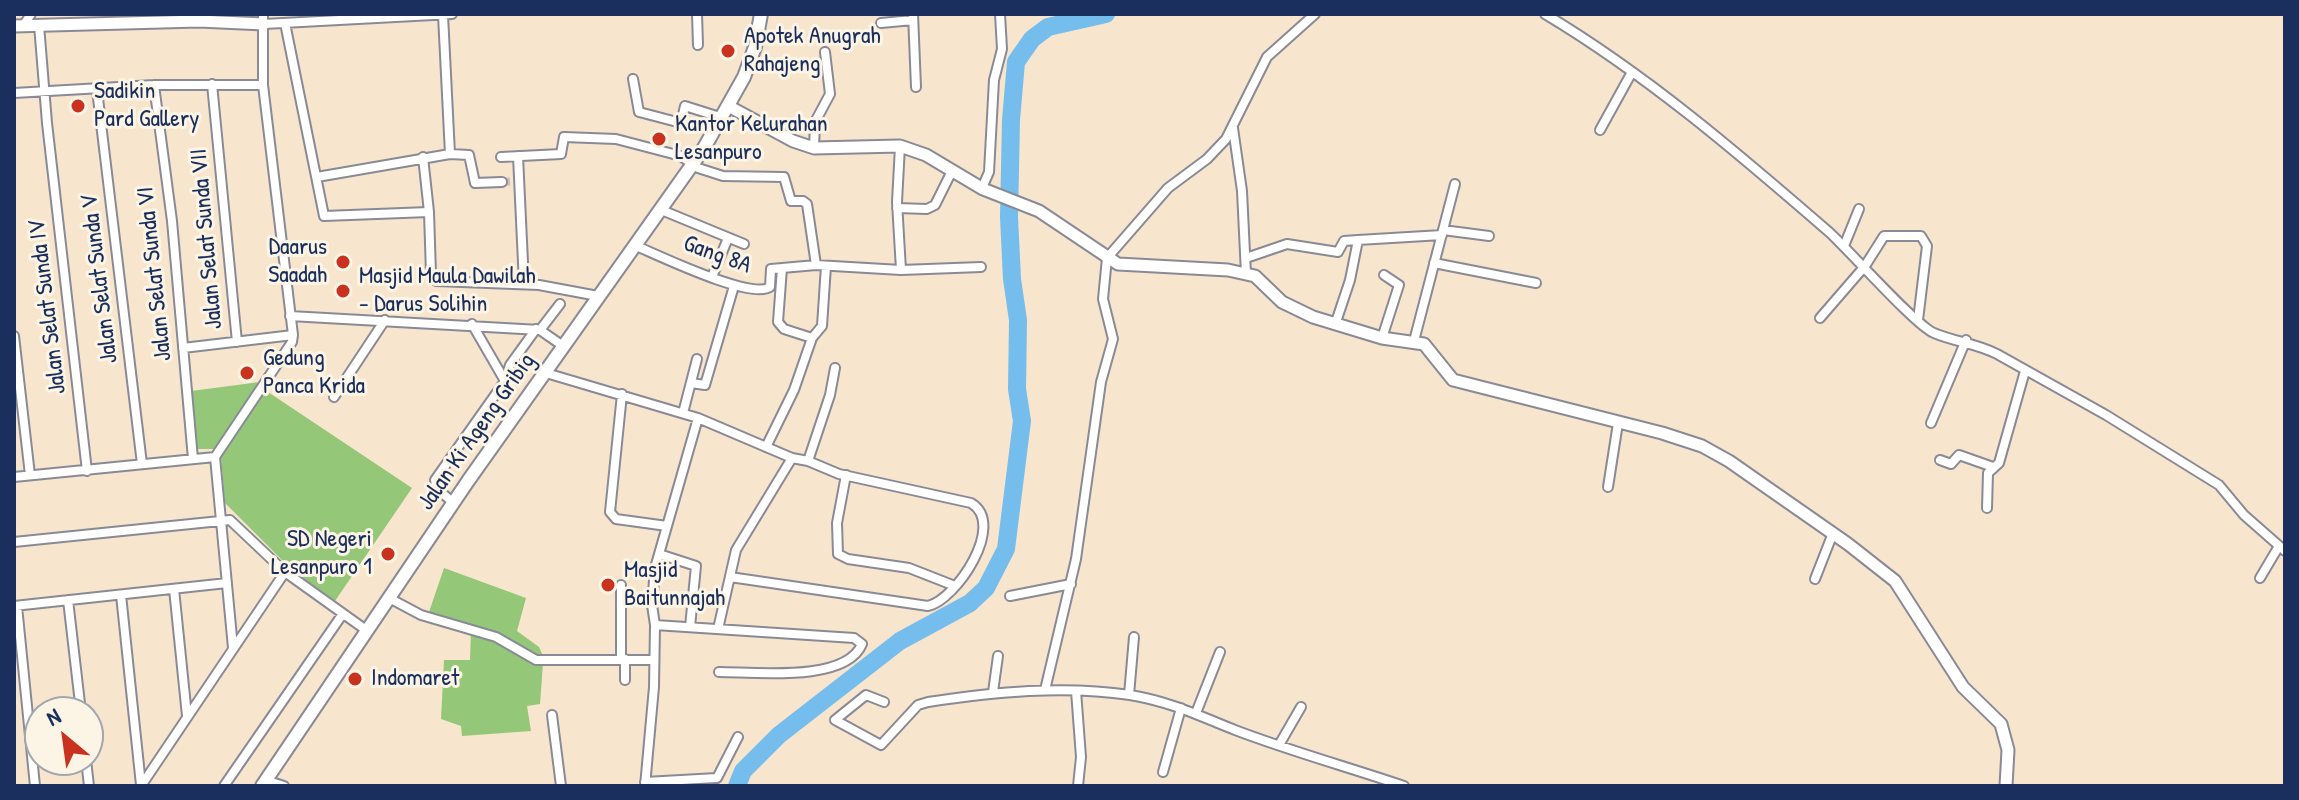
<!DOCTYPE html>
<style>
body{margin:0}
#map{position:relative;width:2299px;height:800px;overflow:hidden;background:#f7e5cd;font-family:"Patrick Hand",sans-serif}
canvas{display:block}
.frame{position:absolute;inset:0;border:16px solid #1b2f5e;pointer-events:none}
.north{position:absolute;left:24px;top:696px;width:80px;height:80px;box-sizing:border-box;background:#fcf5e5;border:2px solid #a2a6af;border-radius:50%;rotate:331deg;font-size:22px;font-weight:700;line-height:32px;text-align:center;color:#1b2f5e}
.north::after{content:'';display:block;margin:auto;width:28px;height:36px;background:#c8321e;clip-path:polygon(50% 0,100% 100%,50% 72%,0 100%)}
</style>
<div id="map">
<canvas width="2299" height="800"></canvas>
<div class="frame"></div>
<div class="north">N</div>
</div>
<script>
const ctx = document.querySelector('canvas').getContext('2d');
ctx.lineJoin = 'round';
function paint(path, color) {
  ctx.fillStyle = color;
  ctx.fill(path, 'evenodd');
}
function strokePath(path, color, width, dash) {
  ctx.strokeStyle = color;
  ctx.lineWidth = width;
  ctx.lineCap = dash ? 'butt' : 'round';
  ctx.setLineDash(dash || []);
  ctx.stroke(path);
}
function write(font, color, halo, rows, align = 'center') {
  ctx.font = font + ' "Patrick Hand",sans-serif';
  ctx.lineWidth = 6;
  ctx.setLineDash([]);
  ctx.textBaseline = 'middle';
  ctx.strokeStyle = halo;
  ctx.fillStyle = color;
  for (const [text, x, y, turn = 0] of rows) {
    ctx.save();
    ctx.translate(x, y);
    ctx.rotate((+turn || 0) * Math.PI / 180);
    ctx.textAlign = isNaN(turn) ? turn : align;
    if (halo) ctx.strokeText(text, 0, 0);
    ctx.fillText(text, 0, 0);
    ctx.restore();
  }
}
const green = new Path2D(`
 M260,382L214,449H197L191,391Z
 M265,390L412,488L335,601L290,568L225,503L221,457Z
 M444,568L526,598L517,631L539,647L544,658L428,615Z
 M471,631L543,663L540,704L527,706L531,731L462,736L461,726L441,719L444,660H470Z`);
const river = new Path2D(`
 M737,786L743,771L779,735L900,641L970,603L986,588L1006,549L1022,421L1017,389L1018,320L1012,279L1009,217L1011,120L1016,62L1032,39L1048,27L1106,14`);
const streetTunnel = new Path2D(`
 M502,182L519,181`);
const street = new Path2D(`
 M697,14L698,45
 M913,14L916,87
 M1545,14C1647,75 1739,154 1829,232C1850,251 1916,326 1934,333C1955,342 1975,343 1997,354L2106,415L2219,485L2244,515L2285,551
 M285,23L324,216L429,212L431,274L436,281L539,285L598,296
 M881,23L913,20
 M264,24L452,14
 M39,25L47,123L87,471
 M23,26L31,14
 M633,79L639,112L681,123L685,106L723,118
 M212,84L237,342
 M154,85L172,221L193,459
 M97,90L142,464
 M14,93L154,85H263
 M1233,128L1242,191L1246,274
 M1600,130L1632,72
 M900,146L897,202L901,270
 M814,148L815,122L830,94L825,52
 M450,154L469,155L475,183L502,182
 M518,156L524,284
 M423,157L429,212
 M501,157L561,154L564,137L616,139L681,156L698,168L723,176L784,177L791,201H803L807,204L816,265L901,270L981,267
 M317,177L450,154L443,15
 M982,188L989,172L994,80L1002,49L1000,14
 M897,208L927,209L935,205L952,171
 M659,209L744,244
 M1443,230L1489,236
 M634,245C658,255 750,300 770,287L771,269L816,265
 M1844,246L1859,209
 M1246,258L1287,244L1338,252L1344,241L1358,240
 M1434,263L1536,283
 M782,268L778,322L784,329L812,338
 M712,277L728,238
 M290,316L540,330L563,346
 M1820,318L1865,266L1884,236H1921L1927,246L1918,320
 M472,324L505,381
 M1335,325L1350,280L1358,240L1442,235
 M540,330L560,304
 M14,336L30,475
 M1382,338L1399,285L1384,275
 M1414,341L1455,184
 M183,348L293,335
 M546,373L698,418L792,458
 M691,383L705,385L734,286
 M622,394L610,512L616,519L667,526
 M334,397L385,320
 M683,413L697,359
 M1931,423L1966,340
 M766,447L794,390L812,338L822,326L826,266
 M215,457L292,342L293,335L263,85V14
 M1940,460L1951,464L1959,455L1993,467
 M846,475L837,523L838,554L848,559L909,568L955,586
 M14,477L215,457L233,648
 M1608,487L1618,423
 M454,503L437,489L435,480L505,381L510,365L536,329
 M1987,508L1988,473L1999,463L2025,371
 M14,542L230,520L285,572L366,630
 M659,554L696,566L690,627
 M730,577L928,606C956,600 1007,524 971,503L839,474L808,461
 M2260,578L2279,546
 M1815,579L1833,533
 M621,585V659
 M174,589L187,716
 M121,595L141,785
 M1010,596L1071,584
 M389,598L421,615L496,637L536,660H653
 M68,600L81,712
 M14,606L227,583
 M17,606L35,786
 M655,625L854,638L862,644C846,683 754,672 719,672
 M718,629L736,550L792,458L808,461L830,395L835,368
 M625,680V659
 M1045,690L1076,559L1101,382L1113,339L1103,299L1107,258L1168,188L1207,159L1226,139L1267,57L1315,14
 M1076,691L1081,757L1078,786
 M993,692L998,656
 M1129,695L1134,637
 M884,702L866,695L835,720L881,745L918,705L928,702C995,692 1063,685 1130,695C1168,701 1200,716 1235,730C1290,751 1348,767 1404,786
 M1196,713L1220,652
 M552,715L561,786
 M1279,745L1301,707
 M86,760L89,786
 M1163,772L1181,708
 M265,780L284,786
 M645,782L717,778L738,737
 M141,786L285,572
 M224,786L342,615
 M645,786L654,687L655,625L652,605L655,568L698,418`);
const secondary = new Path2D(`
 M14,26L199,21L264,24
 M730,107L793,141L814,148L900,146L926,155L983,189L1039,211L1118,264L1228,270L1255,276L1282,302L1313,317L1382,338L1424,344L1453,380L1662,433L1702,446L1729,461L1848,544L1895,581L1963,687L2001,724L2008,750L2006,786`);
const primary = new Path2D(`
 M262,786L468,481L704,148L744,77L755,47L761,14`);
const markers = [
 [728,51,8,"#c8321e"],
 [78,106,8,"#c8321e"],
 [659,139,8,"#c8321e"],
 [343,262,8,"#c8321e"],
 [343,291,8,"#c8321e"],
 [247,373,8,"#c8321e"],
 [388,554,8,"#c8321e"],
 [608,585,8,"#c8321e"],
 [355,679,8,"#c8321e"]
];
const poiNames = [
 ["Apotek Anugrah",744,37],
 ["Rahajeng",744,65],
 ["Sadikin",94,92],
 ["Pard Gallery",94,120],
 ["Kantor Kelurahan",675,125],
 ["Lesanpuro",675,153],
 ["Daarus",327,248,"right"],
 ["Saadah",327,276,"right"],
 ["Masjid Maula Dawilah",359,277],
 ["- Darus Solihin",359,305],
 ["Gedung",263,359],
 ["Panca Krida",263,387],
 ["SD Negeri",372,540,"right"],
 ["Lesanpuro 1",372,568,"right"],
 ["Masjid",624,571],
 ["Baitunnajah",624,599],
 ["Indomaret",371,679]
];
const streetNames = [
 ["Jalan Selat Sunda VII",207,239,-95],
 ["Gang 8A",717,255,20],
 ["Jalan Selat Sunda VI",155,274,-96],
 ["Jalan Selat Sunda V",100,279,-97],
 ["Jalan Selat Sunda IV",48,307,-97],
 ["Jalan Ki Ageng Gribig",477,432,-55]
];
paint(green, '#94c778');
strokePath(river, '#75bded', 18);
strokePath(streetTunnel, '#cbc1b7', 8, [8, 4]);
strokePath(street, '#898a96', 12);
strokePath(secondary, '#898a96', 15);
strokePath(primary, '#898a96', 16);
strokePath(street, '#fff', 8);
strokePath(secondary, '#fff', 11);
strokePath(primary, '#fff', 12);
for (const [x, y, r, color] of markers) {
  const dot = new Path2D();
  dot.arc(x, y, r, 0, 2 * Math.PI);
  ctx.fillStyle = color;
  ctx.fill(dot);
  strokePath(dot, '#fcf5e5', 3);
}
write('24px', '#1b2f5e', '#fcf5e5', poiNames, 'left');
write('24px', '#1b2f5e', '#fcf5e5', streetNames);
</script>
